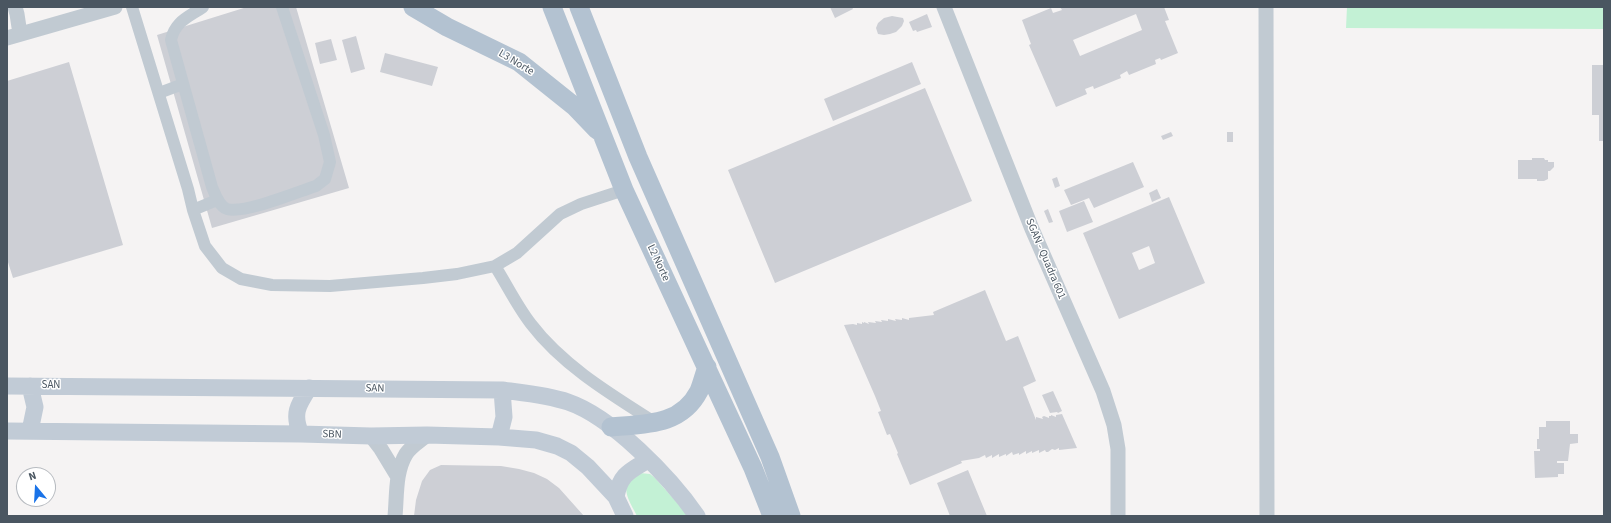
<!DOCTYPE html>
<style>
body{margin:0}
#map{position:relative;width:1611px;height:523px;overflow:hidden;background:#f5f3f3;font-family:"Source Sans 3",sans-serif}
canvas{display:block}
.frame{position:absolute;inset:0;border:8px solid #4a5661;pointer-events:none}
.north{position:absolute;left:16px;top:467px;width:40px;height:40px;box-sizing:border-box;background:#fff;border:1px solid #b7bbc0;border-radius:50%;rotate:342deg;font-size:11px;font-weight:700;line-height:16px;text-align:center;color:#4a5661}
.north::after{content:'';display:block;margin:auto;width:14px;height:18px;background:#1a73e8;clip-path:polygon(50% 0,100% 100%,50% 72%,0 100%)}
</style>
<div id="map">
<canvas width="1611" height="523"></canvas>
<div class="frame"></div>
<div class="north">N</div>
</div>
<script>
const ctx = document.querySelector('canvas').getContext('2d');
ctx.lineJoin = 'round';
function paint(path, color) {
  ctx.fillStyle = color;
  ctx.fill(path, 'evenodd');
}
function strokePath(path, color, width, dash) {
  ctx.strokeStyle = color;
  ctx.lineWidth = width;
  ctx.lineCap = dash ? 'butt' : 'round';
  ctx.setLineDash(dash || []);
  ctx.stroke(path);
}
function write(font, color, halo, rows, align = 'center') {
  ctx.font = font + ' "Source Sans 3",sans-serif';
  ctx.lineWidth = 3;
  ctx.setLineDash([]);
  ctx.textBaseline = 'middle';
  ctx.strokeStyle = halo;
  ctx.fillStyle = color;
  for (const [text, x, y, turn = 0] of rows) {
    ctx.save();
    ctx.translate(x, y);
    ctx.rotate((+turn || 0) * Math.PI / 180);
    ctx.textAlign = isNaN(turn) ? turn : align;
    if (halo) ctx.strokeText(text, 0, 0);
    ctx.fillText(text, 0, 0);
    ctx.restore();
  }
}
const green = new Path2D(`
 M1347,7H1604V29L1346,28Z
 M640,473L650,474L655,478L689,516H637C633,507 621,491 629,482C632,479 636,476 640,473Z`);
const building = new Path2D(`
 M247,7H296L349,188L212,228L157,35Z
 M830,7H852L853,9L835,18Z
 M1060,7H1164L1169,20L1165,21L1178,53L1161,60L1160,58L1155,60L1156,64L1129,75L1127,71L1120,75L1121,78L1094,89L1093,86L1085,89L1087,94L1056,107L1029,45L1031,44L1022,20L1051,8L1053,13L1062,10ZM1136,14L1142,30L1080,56L1073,40Z
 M927,14L932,27L917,32L916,30L913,31L909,22Z
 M892,16L903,18L904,21L902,26L896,32L890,34L884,35L878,34L876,28L878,23L884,18Z
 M356,36L365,69L351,73L342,40Z
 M331,39L337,60L320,64L315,43Z
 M385,53L438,67L432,86L380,72Z
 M69,62L123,245L13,278L7,259V81Z
 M912,62L921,84L833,121L824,99Z
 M1592,65H1604V141H1599V115H1592Z
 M925,88L972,201L775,283L728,170Z
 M1171,132L1173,136L1163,140L1161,136Z
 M1227,132H1233V142H1227Z
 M1532,158H1544L1545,160H1548V162H1554V167L1550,171H1548V179L1544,181H1537V179H1518V160H1532Z
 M1133,162L1144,187L1094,208L1089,198L1071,205L1064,190Z
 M1057,177L1060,186L1055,188L1052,179Z
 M1157,189L1161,198L1152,202L1149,193Z
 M1169,197L1205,283L1119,319L1083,233ZM1149,246L1155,263L1139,270L1132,253Z
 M1084,201L1093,222L1067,232L1059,211Z
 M1048,209L1053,222L1049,223L1044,211Z
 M985,290L1006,341L1018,336L1036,381L1023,387L1036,420V417L1043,419L1042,417L1044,416L1049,418V416H1051V415L1056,417V415L1062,414L1077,448L1059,450V448L1055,450L1052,449L1048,452H1046L1045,450L1039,453V450L1032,453V451L1026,454V451L1019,455V453L1013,455L1012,452L1006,456V454L999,457V454L992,458V455L986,458L985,455L979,458L961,461L962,463L910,485L897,454L898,453L890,434L887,435L878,412L881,411L875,396L844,325L853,324L857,325V323L862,324V322L864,323V322L869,324L868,322L876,323L875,321L882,322L881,320L888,321V319L896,321L895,319L902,320V318L909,320V318L934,315L933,312Z
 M1053,391L1062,411L1058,413L1057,412L1050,413L1042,395Z
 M1546,421H1570V434H1578V443L1570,444L1568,461H1557V463H1564V474H1558V477L1535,478L1534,451H1540V449H1537V439H1539V427H1546Z
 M441,465L501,466L519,469L534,473L547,479L559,488L584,516H414L416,500L422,481L430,470Z
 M968,470L987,516H950L937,483Z`);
const minor = new Path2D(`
 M132,7L188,189L193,210L205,246L222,268L241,279L272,285L330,286L423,278L457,274L495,266L517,253L560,214L581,204L624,190
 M203,7C189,17 175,21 171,40L212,187C215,194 219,206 227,209C245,214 297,192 316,186L325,179L330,162L324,135L282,7
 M159,93L183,84
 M193,210L217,200
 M495,266C507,285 517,306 531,324C563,366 612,395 656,423`);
const tertiary = new Path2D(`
 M15,7L17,14L20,34
 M944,7L1032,229L1103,391L1114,425L1118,449V516
 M1266,7L1267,516
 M7,38L115,7
 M371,436L381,449L398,477
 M395,516C397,496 395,472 406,454C411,446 420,441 427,435`);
const secondary = new Path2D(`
 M7,386L502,390C524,393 547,395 568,402C612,417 670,477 697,516
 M7,431L301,434L371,436L427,435L499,437L536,440L557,446L571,453L588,467L616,497L625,516
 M30,431L35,407L30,386
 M301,434C292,414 298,405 309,388
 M499,437L504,417L502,390
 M616,497C620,474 630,471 648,460`);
const primary = new Path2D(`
 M413,7L447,27L519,62L574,106L597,130
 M552,7L624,190L753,468L772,516
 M579,7L638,157L770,457L791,516
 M611,427C645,424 681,426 699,391C702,384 704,375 707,367`);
const streetNames = [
 ["L3 Norte",516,63,31],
 ["SGAN - Quadra 601",1045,259,67],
 ["L2 Norte",658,263,65],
 ["SAN",51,386],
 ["SAN",375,389,1],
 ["SBN",332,435,2]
];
paint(green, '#c3f1d5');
paint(building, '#cdcfd5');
strokePath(minor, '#c1cad2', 12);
strokePath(tertiary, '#c1cad2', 15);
strokePath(secondary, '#c1cbd6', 17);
strokePath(primary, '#b3c2d1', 19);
write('11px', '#4a5661', '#fff', streetNames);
</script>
